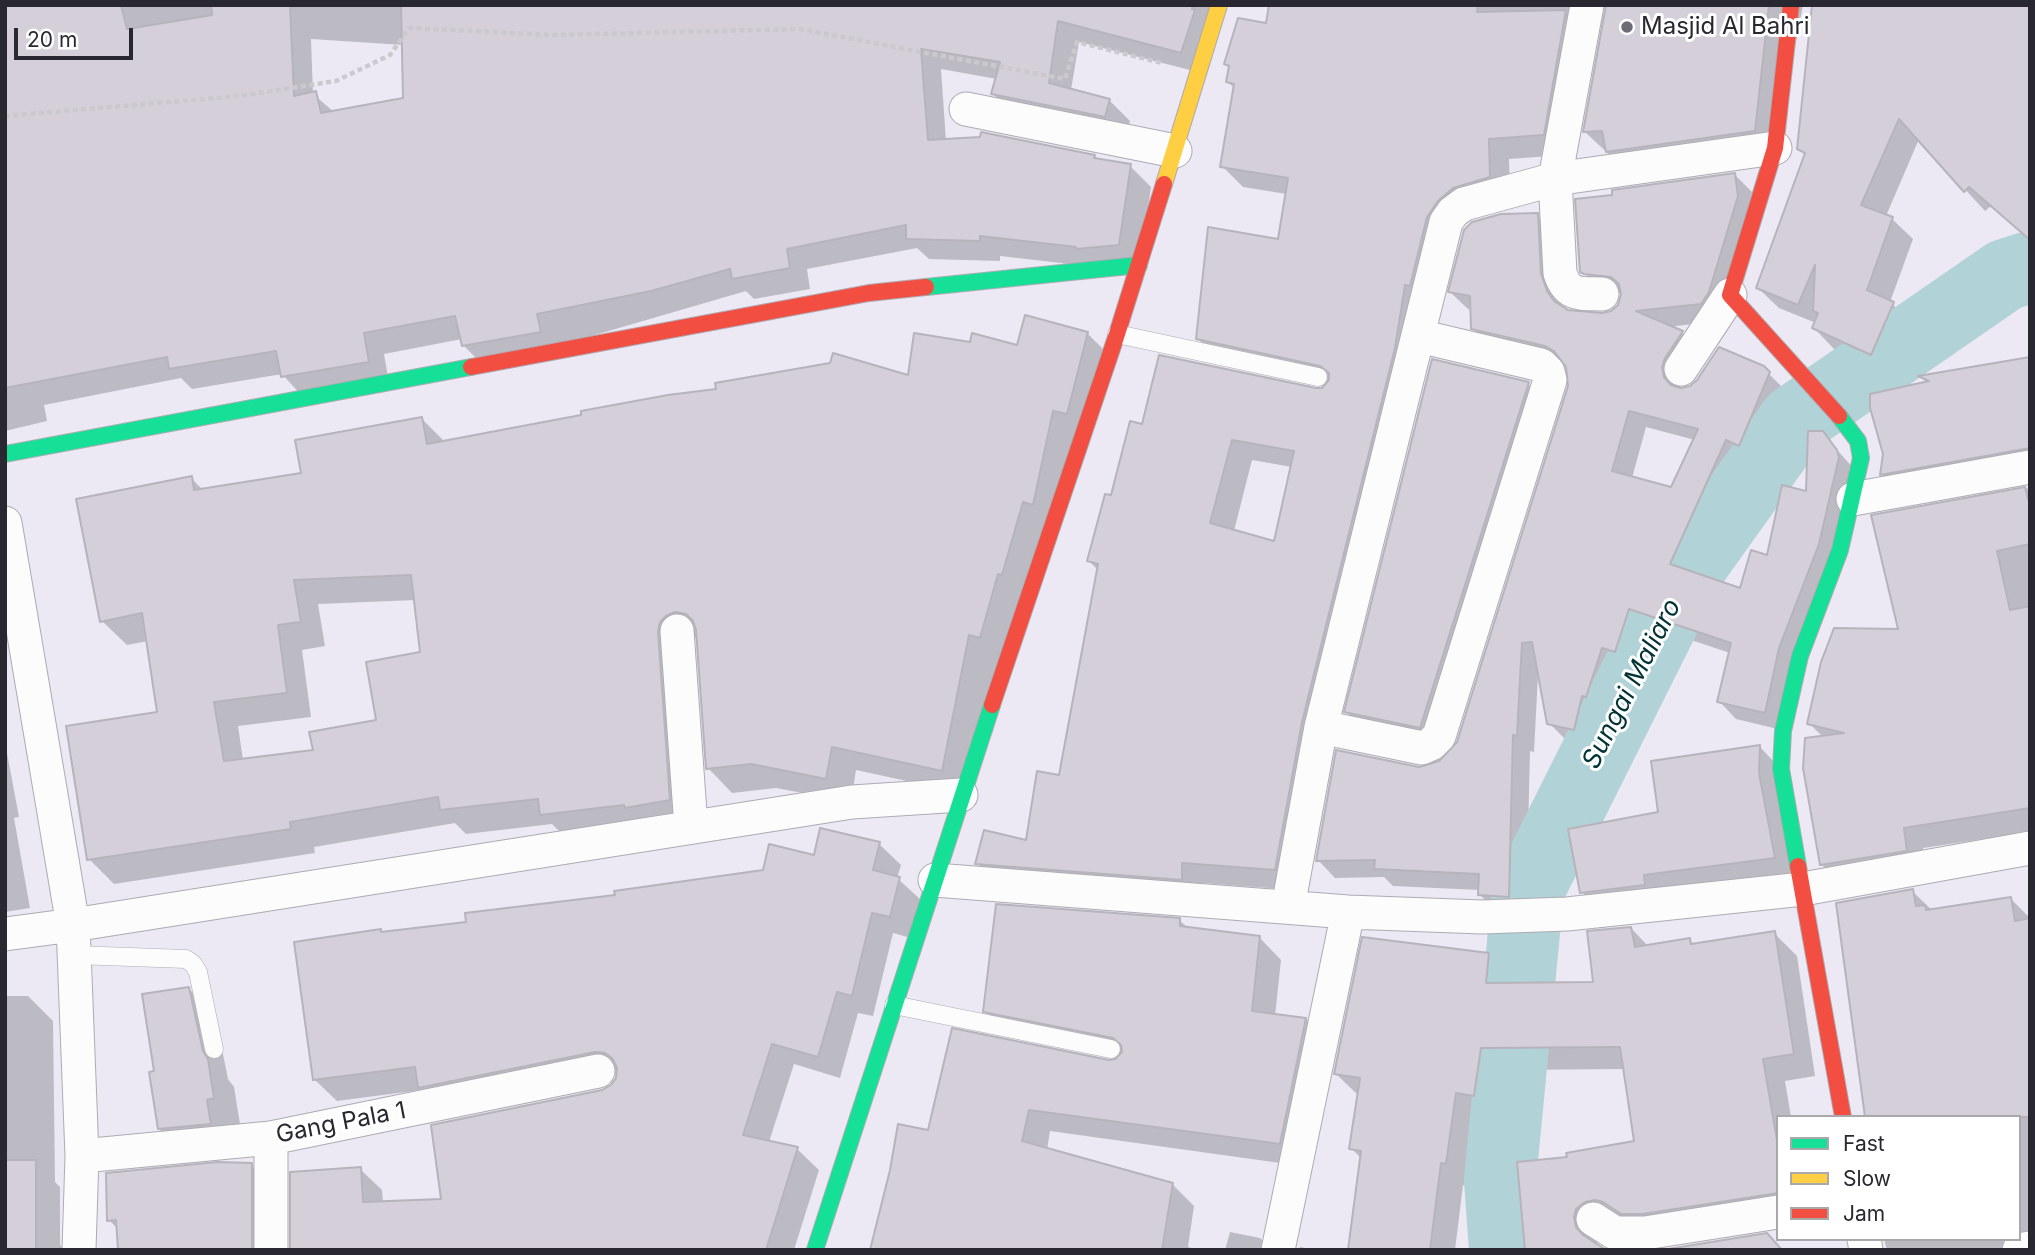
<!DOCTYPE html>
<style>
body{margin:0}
#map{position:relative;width:2035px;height:1255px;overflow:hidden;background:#ece9f4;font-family:Inter,sans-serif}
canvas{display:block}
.frame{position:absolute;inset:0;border:7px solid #29272f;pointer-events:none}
.legend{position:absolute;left:1776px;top:1115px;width:245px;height:126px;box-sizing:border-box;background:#fff;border:2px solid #a9a9ac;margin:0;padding:9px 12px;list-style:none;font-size:21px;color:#29272f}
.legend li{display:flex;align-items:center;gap:14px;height:35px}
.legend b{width:35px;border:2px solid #a9a9ac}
.scale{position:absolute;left:14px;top:28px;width:119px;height:32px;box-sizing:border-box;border:4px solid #29272f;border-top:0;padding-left:9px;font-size:21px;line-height:24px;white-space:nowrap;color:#29272f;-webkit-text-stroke:5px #fff;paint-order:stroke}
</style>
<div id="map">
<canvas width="2035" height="1255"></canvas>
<div class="frame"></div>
<ul class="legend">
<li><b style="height:9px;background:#16e098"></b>Fast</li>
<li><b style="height:9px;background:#ffcf43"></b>Slow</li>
<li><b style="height:9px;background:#f24e42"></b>Jam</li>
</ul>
<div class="scale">20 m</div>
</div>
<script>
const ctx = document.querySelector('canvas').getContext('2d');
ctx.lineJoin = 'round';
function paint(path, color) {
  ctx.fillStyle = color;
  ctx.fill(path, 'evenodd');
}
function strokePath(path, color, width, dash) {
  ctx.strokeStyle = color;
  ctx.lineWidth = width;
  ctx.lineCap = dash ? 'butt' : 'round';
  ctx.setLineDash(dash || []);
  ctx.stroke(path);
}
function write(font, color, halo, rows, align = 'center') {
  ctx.font = font + ' Inter,sans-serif';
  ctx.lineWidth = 6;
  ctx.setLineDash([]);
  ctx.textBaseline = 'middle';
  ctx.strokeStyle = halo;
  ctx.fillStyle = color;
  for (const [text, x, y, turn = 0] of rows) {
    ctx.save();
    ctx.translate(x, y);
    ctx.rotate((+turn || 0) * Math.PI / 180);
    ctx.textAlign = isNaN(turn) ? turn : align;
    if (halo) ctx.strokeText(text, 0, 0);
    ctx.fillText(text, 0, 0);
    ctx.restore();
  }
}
const shadow = new Path2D(`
 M5,5H1222L1202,73L1079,42L1071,90L1109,100L1130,121L1126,137L1014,115L993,94L997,79L941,69L946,141L1095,156L1099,161L1130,166L1151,187L1140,265L1096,267L1000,256V261L929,259L917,248L807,269L810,289L754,299L746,291L485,367L464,346L462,339L384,354L389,383L303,397L282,374L192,389L181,378L44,405L47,421L5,431ZM311,39L404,45L405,99L334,112L313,94Z
 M1271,5H1803L1775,152L1628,172L1585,132L1608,7H1601L1564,155L1509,159L1510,197L1458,221L1295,890L1202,883V900L997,884L977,863L1027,842L1061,777L1098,570L1089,561L1112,498L1143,426L1323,389L1329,383L1219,359L1198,339L1280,241L1287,194L1243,187L1222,166L1235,89L1228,82L1230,68L1226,64L1267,25ZM1252,460L1292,467L1275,543L1234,531Z
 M2030,5V240L1991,206L1985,211L1919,139L1886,216L1892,219L1913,239L1890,302L1914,324L1892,374L1834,349L1814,328L1816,323L1779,308L1758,288L1806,156L1799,148Z
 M1735,175L1752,192L1718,321L1668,327L1682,333L1699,350L1682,376L1679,390L1763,368L1786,391L1756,462L1744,457L1691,573L1741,590L1768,557L1808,493L1822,433L1854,469L1782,730L1736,719L1719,701L1730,653L1646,625L1633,668L1619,664L1603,713L1600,712L1591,747L1567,741L1549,723L1538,675L1534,752L1530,751L1526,914L1497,912L1480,895V890L1393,886L1384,877L1335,878L1318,860L1419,769L1440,763L1459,743L1570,386L1568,366L1565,363L1491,346L1473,328L1472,310L1468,309L1450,292L1537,215L1554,233L1558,293L1563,309L1567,311L1602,315L1611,313L1620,306L1623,293L1603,291L1582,271L1614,197ZM1646,427L1695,440L1672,489L1632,478Z
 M2027,290H2030V324Z
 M1087,333L1112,358L967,794L856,770L851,802L776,788L732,793L708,768L698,637L690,640L694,825L566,838L552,824L466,834L455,823L314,847L315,853L114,884L89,859L159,713L148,641L127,645L102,621L191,478L203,490L303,475L422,419L445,442L909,378L971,344L1019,348ZM416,600L422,653L378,722L315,751L243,760L238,726L311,717L302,650L325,646L318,604Z
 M2030,358V471L1901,494L1881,474L1927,383L1921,377Z
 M1528,384L1546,401L1437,744L1364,729L1346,712Z
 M2030,488V832L1923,848L1927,870L1842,885L1822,865L1823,737L1809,723L1900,631L1873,517Z
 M5,742L19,817L14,818L30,908L5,912Z
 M1760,747L1777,765L1791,875L1600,910L1582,892L1660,813Z
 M879,844L901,865L897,878L921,900L911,938L893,933L873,1016L858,1013L840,1078L794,1064L769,1142L797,1149L819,1170L794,1250H292L360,1169L382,1190L383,1203L443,1200L611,1087L618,1078V1073L441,1109L421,1090L337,1101L315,1080L382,933L468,924L764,871L815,857Z
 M1912,891L1933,911L2011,899L2030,918V1250H1887L1884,1239H2019V1117H1866Z
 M1179,920L1188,928L1259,937L1281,960L1275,1016L1306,1019L1328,1042L1302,1166L1050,1131L1047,1150L1172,1184L1194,1206L1188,1247L1199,1250H872L929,1132L1109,1062L1116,1061L1121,1056L1007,1033L985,1011Z
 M1631,928L1649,947L1689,940L1694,945L1774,933L1797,956L1815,1076L1785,1081L1791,1117H1778V1218L1599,1231L1597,1246L1538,1250L1569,1159L1636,1142L1625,1069L1503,1070L1496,1117L1479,1115L1468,1186L1463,1185L1455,1250H1435L1377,1242L1362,1159L1351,1148L1359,1096L1336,1074L1489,954L1511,977V985L1595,984Z
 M189,989L215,1015L228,1079L234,1087L240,1124L232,1126L186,1155L159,1129L156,1073Z
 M5,996H28L53,1021L55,1182L60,1187V1245L65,1250H5Z
 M251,1165L273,1187V1250H119V1230L109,1220Z
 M1230,1232L1260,1238L1272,1250H1225Z
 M1300,1247L1315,1250H1299Z`);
const river = new Path2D(`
 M1505,1250L1500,1180L1528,891L1690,567L1795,420L2005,275L2030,267`);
const building = new Path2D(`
 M5,5H121L127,29L212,15L211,5H290L294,96L316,91L321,113L403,98L401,5H1193L1192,9L1195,10L1181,53L1058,21L1049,83L1110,99L1105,117L991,94L1000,62L921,49L928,140L980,137L981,132L1095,155L1094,158L1131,164L1119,245L1076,249V247L980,236V241L906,239V225L787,249L790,268L732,279L730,269L651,291L537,314L541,332L462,346L455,316L364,333L369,362L281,377L276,351L169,369L167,357L5,388Z
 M1269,5H1478L1477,12L1566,10L1544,135L1489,139L1490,177L1453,188L1438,201L1427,217L1410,286L1405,285L1395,348L1302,722L1275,870L1182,863V880L975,864L984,830L1026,840L1037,771L1059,775L1098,564L1087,561L1105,494L1111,495L1130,421L1142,424L1159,355L1316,388H1322L1329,380V373L1320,366L1196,339L1208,227L1278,239L1288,178L1220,167L1234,84L1226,82L1229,66L1224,64L1238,18L1266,23ZM1232,440L1294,451L1274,541L1210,523Z
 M1606,5H1769L1755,131L1606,152L1602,131L1583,132Z
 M1812,5H2030V240L1969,187L1964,192L1899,119L1861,205L1893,217L1867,290L1894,302L1871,355L1812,328L1818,313L1813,311L1815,265L1798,305L1756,288L1805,153L1797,149Z
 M1735,173L1738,196L1709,292L1701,304L1636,311L1683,331L1665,358L1662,367L1664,377L1671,385L1681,388L1690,386L1697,380L1719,347L1764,366L1770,372L1739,446L1726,440L1670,564L1740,588L1751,550L1767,555L1782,485L1806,491L1808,431H1823L1837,450L1839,457L1819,544L1779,648L1765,713L1717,702L1731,643L1629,609L1615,652L1602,648L1586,697L1582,696L1574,730L1547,724L1532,642L1522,643L1517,736L1513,735L1509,897L1478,895L1479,874L1374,869L1375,860L1316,861L1336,750L1419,767L1439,761L1457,742L1568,386L1566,367L1554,351L1545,346L1471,329L1470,296L1448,292L1464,230L1472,222L1501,214L1538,213L1541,274L1547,291L1554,301L1568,310L1602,313L1611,311L1618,305L1621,294L1619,284L1611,277L1584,274L1580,272L1575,199L1612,195V190ZM1629,411L1698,429L1671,487L1612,471Z
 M1025,315L1088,332L1067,414L1053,411L1033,505L1023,502L1002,575L998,574L980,638L969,635L942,771L832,747L826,779L751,764L706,769L696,630L693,621L686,614L675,612L666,616L660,622L658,632L670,800L625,808L624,805L540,815L538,799L440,810L438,797L290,822L291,829L87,860L66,726L157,712L142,613L100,622L76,499L192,476L194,490L301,473L295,440L422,417L427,444L581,415V411L668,395L716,389L715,383L830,363L833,353L908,375L914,333L970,342L972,333L1017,345ZM411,575L420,652L366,662L376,720L309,732L313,750L224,761L214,702L287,693L278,625L301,622L294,580Z
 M2030,357V448L1880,475L1883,454L1870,408V394L1929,381L1918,376Z
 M1432,359L1529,382L1420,728L1344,712Z
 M2025,487L2030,506V544L1997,551L2010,610L2030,606V808L1904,828L1907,851L1820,865L1803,768L1805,738L1844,733L1807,724L1821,662L1834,628L1898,629L1871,515Z
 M1760,745L1759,773L1775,858L1644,875L1645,885L1580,893L1568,829L1658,812L1651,761Z
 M820,828L880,842L873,870L900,877L890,917L872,913L852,996L837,992L818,1057L772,1044L743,1135L798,1147L766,1250H290V1172L361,1167L363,1202L441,1199L431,1125L602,1090L611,1085L616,1078L617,1068L612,1058L605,1053L595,1052L418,1088L415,1067L313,1080L294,942L381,929V932L466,922L465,913L615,895L614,891L763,870L769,844L814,855Z
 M1913,889L1916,906L1925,905L1926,910L2011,897L2015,921L2030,918V1117H1865L1836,903Z
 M996,904L1180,918V926L1260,936L1252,1011L1306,1018L1280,1144L1029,1110L1022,1141L1173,1183L1162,1250H870L890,1170L898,1124L928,1130L952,1028L1109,1060L1115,1059L1122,1052L1121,1045L1113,1038L983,1012Z
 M1631,927L1635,947L1690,938L1691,944L1775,931L1794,1054L1763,1059L1778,1146V1193L1643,1214H1621L1603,1202L1595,1200L1585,1202L1576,1209L1574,1217L1576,1227L1583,1235L1606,1250H1525L1517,1162L1567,1157L1566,1153L1634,1141L1620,1047L1481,1048L1474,1096L1456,1093L1446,1164L1441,1163L1430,1250H1348L1361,1151L1349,1149L1360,1078L1334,1074L1362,937L1489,953L1486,983L1593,982L1587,931Z
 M189,987L203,1051L208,1059L214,1098L207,1100L211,1124L158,1129L149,1072L154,1071L142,994Z
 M5,1160H36V1250H5Z
 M217,1162L252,1163V1250H118L116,1220L107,1221L106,1173Z
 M1767,1233L1782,1250H1662Z`);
const path = new Path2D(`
 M5,116L240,96L336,81L390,55L409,28L552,35L800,29L1065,79L1077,42L1162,63`);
const lane = new Path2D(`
 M1117,334L1318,377
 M74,955L186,959L193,964L198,972L214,1049
 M894,1005L1111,1049`);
const street = new Path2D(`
 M966,109L1175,151
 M1602,294C1580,293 1568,297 1560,273L1555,179L1775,148
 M1681,369L1730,295
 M1853,499L2030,467
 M5,523L73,925L82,1156L79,1250
 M677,631L691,827
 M1321,727L1422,748L1431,744L1439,736L1550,380L1548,372L1541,365L1419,336
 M935,880L1348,912L1482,917L1567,914L1803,889L2030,848
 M1288,907L1321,727L1446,222L1453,212L1464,204L1555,179L1587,5
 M5,934L73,925L852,802L961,795
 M82,1156L271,1138L598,1071
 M1593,1219L1615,1233H1645L1778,1212
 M1864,1239L1866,1250
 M271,1250V1138
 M1278,1250L1348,912
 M2019,1250L2030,1248`);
const fast = new Path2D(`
 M926,287L1139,265
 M5,454L471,367
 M1798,866L1781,769L1783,731L1800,656L1840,550L1861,458L1858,441L1839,416
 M815,1250L992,705`);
const slow = new Path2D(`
 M1164,184L1219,5`);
const jam = new Path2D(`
 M1791,5L1775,148L1730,295L1839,416
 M471,367L869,293L926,287
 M992,705L1117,334L1164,184
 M1798,866L1843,1117`);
const markers = [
 [1627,27,7,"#6d6b74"]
];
const poiNames = [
 ["Masjid Al Bahri",1641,27]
];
const streetNames = [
 ["Gang Pala 1",341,1123,-11]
];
const waterNames = [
 ["Sungai Maliaro",1632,684,-63]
];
paint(shadow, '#0003');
strokePath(river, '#b1d2d7', 72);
paint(building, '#d5cfd9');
strokePath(building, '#b7b3bb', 2);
strokePath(lane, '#adabb3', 19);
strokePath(street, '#adabb3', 35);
strokePath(fast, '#adabb3', 18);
strokePath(slow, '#adabb3', 18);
strokePath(jam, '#adabb3', 18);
strokePath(path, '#cbc9cd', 4.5, [5, 3.5]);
strokePath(lane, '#fcfcfd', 18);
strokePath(street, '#fcfcfd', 33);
strokePath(fast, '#16e098', 16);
strokePath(slow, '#ffcf43', 16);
strokePath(jam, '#f24e42', 16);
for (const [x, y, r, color] of markers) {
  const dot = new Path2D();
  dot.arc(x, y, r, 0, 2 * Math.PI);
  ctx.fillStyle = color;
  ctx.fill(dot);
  strokePath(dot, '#fff', 2.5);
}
write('24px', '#29272f', '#fff', poiNames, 'left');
write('24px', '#29272f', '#fff', streetNames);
write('italic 26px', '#023235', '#fff', waterNames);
</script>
